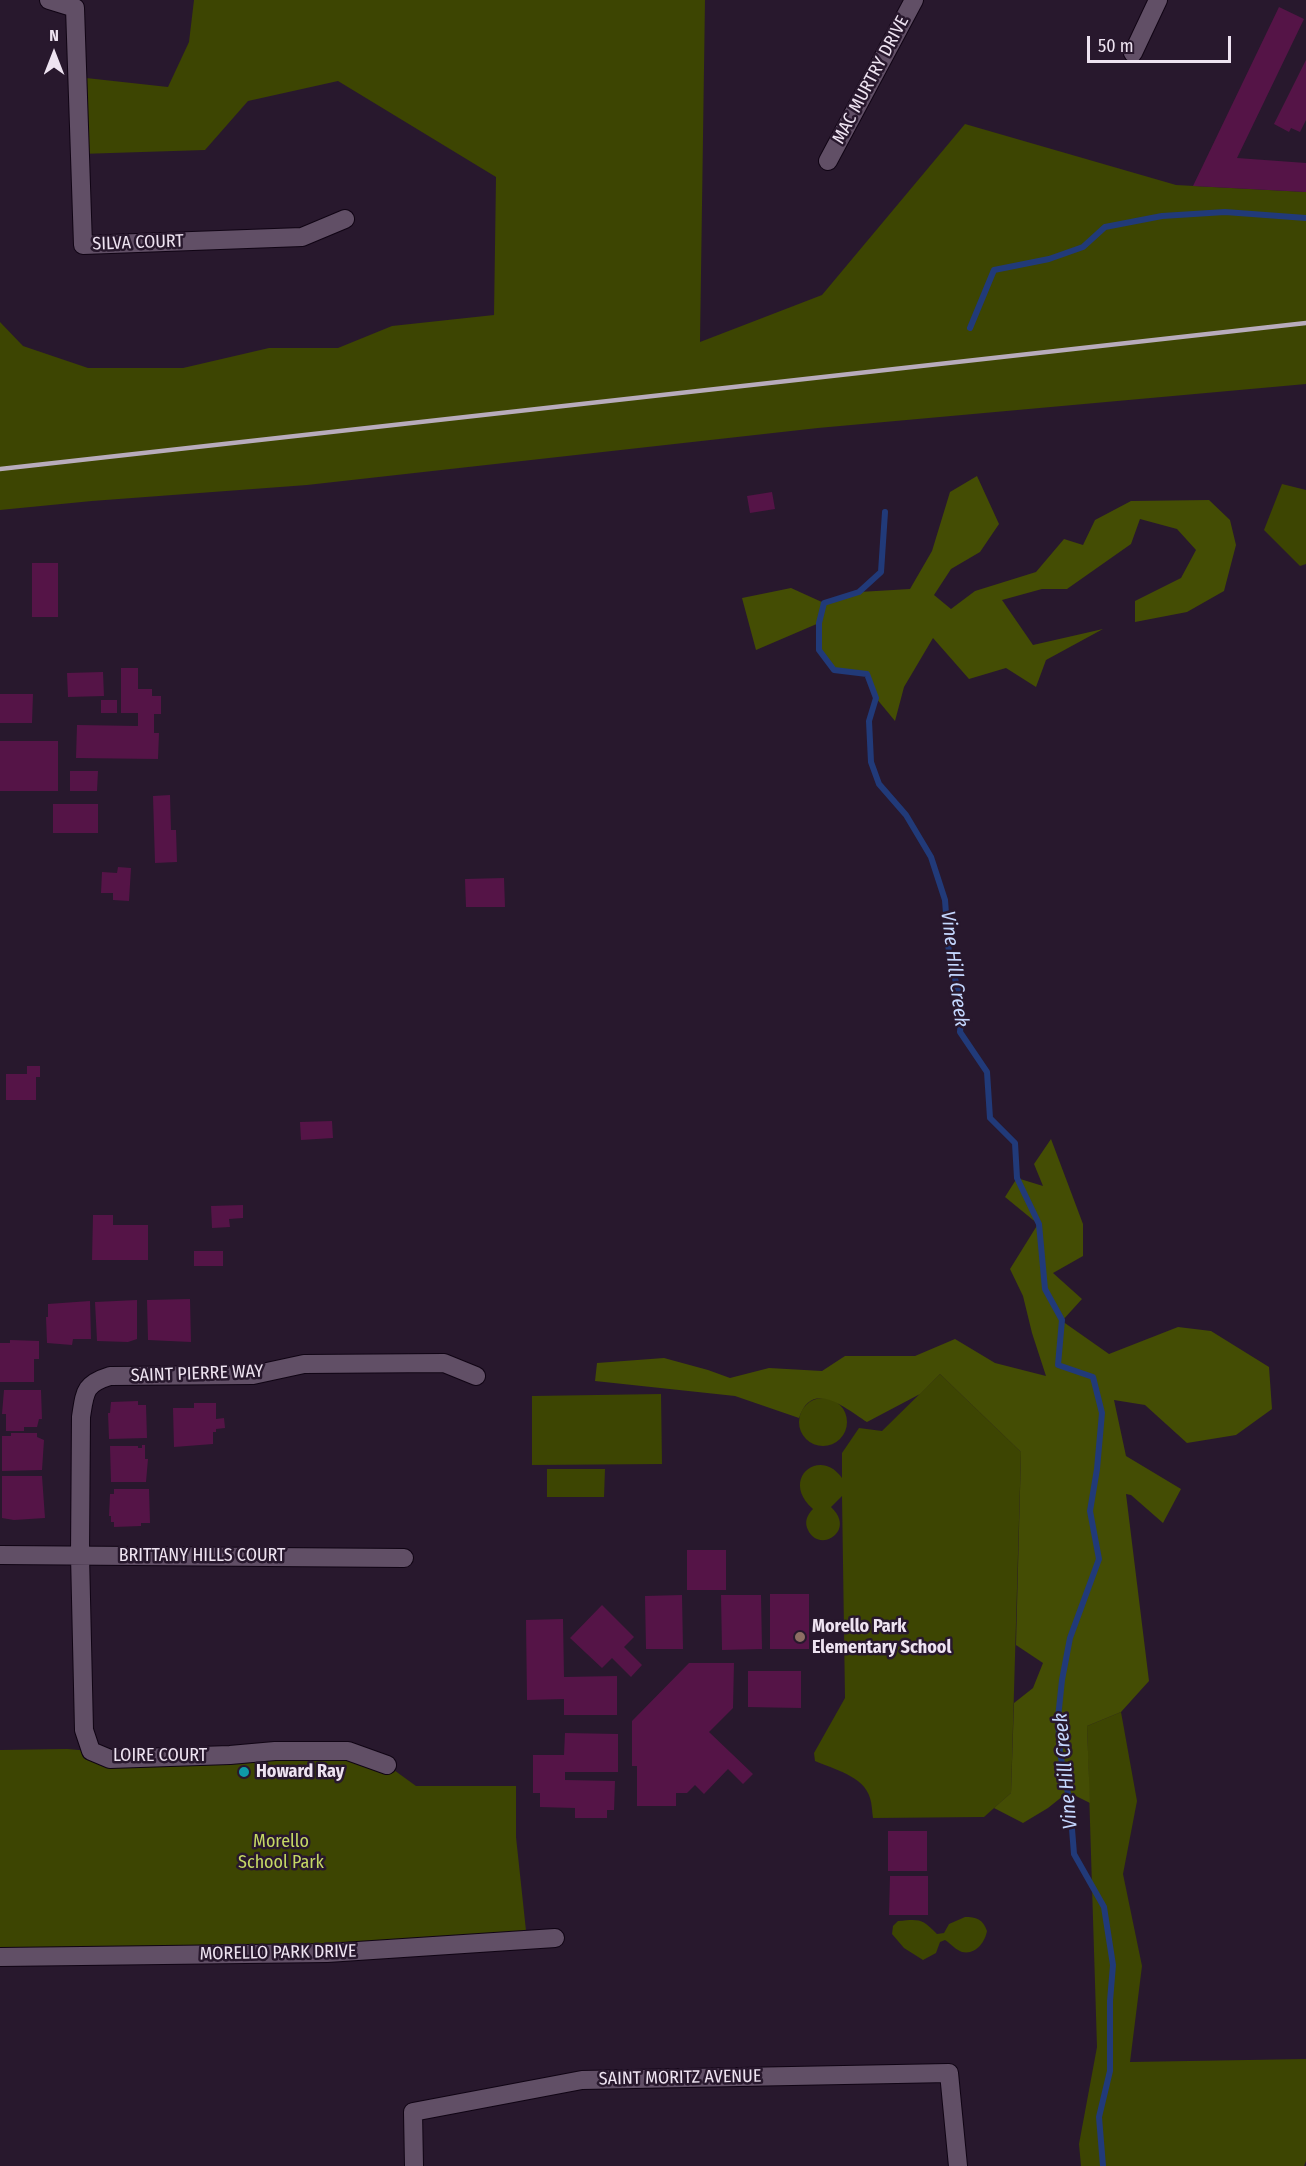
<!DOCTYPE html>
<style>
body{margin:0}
#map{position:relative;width:1306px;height:2166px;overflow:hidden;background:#28182d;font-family:"Fira Sans Condensed",sans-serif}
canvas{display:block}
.north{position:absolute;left:24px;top:24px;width:60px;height:60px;-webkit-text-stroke:4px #28182d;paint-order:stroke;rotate:0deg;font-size:16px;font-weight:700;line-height:24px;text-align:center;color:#eee3f1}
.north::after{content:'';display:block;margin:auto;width:21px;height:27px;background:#eee3f1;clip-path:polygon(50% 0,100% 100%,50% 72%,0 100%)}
.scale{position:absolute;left:1087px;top:36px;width:144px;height:27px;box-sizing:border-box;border:3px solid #eee3f1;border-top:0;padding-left:8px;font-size:18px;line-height:21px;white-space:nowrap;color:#eee3f1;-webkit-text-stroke:4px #28182d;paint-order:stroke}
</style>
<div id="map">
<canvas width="1306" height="2166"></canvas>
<div class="north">N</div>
<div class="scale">50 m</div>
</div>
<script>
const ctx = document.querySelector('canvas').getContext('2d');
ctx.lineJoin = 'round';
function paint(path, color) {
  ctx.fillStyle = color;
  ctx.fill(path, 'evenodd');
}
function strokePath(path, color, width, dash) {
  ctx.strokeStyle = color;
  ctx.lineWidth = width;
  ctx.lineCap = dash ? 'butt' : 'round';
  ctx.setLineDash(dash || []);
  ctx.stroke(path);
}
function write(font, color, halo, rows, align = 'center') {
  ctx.font = font + ' "Fira Sans Condensed",sans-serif';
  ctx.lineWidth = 5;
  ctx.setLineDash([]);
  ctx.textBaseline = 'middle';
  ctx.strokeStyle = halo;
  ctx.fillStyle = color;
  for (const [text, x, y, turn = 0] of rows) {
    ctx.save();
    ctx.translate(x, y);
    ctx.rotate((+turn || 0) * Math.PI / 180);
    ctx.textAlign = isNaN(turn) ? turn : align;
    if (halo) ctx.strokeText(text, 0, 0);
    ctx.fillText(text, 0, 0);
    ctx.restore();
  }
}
const green = new Path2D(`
 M194,0H705L700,342L822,295L965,124L1176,185L1306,192V384L818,428L307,485L92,501L0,510V322L23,346L88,368H183L269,348H338L392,326L494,315L496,177L338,81L248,101L205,150L80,154L77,77L168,87L189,42Z
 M1282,484L1306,490V564L1300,566L1264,530Z
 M940,1374L1021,1452L1011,1793L984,1817L873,1818C872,1812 872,1804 870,1798C864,1776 833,1769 815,1761L814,1753L845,1698L842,1496L831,1507C857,1531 819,1554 808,1530C804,1522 807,1515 813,1509C779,1479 820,1446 842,1478V1453L859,1428L882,1431Z
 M661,1394L662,1464L532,1465V1396Z
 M799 1422a24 24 0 1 1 48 0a24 24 0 1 1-48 0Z
 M547,1469H605L604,1497H547Z
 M1121,1712L1137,1801L1123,1874L1142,1966L1130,2062L1306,2059V2161L1304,2166H1081L1079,2144L1097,2047L1087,1726Z
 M67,1749L91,1751H348L387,1765L416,1786H516V1837L527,1940L0,1957V1750Z
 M965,1917C976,1917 983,1919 987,1931C985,1942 976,1955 962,1952C956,1950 951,1944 945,1940L940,1942L936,1953L923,1960L904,1948L892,1934L893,1926L898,1921C919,1919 922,1918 937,1934L944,1933L949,1924Z`);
const forest = new Path2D(`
 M977,476L999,524L980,552L951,569L934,595L951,609L975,591L1036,572L1064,539L1083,545L1095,520L1131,501L1209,500L1230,520L1236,545L1224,591L1187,612L1135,622V601L1181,578L1196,550L1177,529L1140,519L1131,544L1067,589H1042L1002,600L1033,645L1103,629L1046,660L1036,687L1006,668L969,679L933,638L904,687L895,721L876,698L867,674L834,670L819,650V623L756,650L742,598L791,588L824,603L859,592L910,589L932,551L950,492Z
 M1051,1139L1083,1224V1256L1053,1273L1082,1299L1062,1321L1109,1354L1178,1327L1211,1331L1269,1367L1272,1409L1236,1435L1187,1443L1145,1405L1114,1400L1126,1456L1181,1489L1163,1523L1131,1495L1126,1494L1149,1681L1121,1712L1087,1726L1090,1803L1068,1792L1048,1808L1023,1823L994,1808L1011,1793L1014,1703L1033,1688L1043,1663L1016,1645L1021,1452L940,1374L920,1394L867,1422C846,1409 812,1378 799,1418L735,1396L595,1381L597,1363L664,1358L708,1370L730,1378L769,1368L822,1371L845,1356H915L955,1339L995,1363L1046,1376L1032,1333L1023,1296L1010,1269L1038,1224L1005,1197L1017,1178L1043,1186L1034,1164Z`);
const stream = new Path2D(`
 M970,328L994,270L1049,259L1083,247L1105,227L1162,216L1225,212L1306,218
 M885,512L881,572L859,592L824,603L819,623V650L834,670L867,674L876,698L869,721L871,762L879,784L906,815L931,857L945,900L949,954L962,1007L960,1032L987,1072L990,1118L1015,1143L1017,1178L1039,1224L1045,1289L1062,1320L1058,1365L1093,1377L1102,1413L1097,1469L1090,1511L1099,1559L1070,1638L1062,1680L1058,1718L1060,1753L1070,1804L1074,1854L1104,1907L1113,1965L1110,2001V2071L1099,2117L1103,2166`);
const building = new Path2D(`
 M1279,7L1304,19L1237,158L1306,163V192L1193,186Z
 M1306,60V120L1300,132L1291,128L1289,132L1274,124Z
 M772,492L775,509L750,513L747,496Z
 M32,563H58V617H32Z
 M121,668H138V689H152V696H161V714H154V733H159L158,759L76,758L77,725L138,726V713H121Z
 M103,672L104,696L68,697L67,673Z
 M0,694H33L32,723H0Z
 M101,700H117V713H101Z
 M0,741H58V791H0Z
 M70,771H98L97,791H70Z
 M170,795L171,830H176L177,862L155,863L153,796Z
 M53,804H98V833H53Z
 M118,867L131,868L129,901L113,900V893H101L102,872L117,873Z
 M504,878L505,907H466L465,879Z
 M27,1066H40V1077H36V1100H6V1074H27Z
 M332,1121L333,1138L301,1140L300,1122Z
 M243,1205V1218L229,1219L230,1227L212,1228L211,1206Z
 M93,1215H113V1225H148V1260H92Z
 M194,1251H223V1266H194Z
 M190,1299L191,1342L148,1340L147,1300Z
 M137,1300V1339L128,1342L97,1341L95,1302Z
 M90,1301L91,1339H73L72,1345L47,1343L46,1317H48V1304Z
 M10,1340L39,1341V1359H34V1382H0V1343H10Z
 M4,1390H41L42,1419H39L37,1427H24V1431H6V1414H2Z
 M138,1401V1405H146L147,1438L109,1439L108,1413H110L111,1402Z
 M194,1403H216V1419L224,1418L225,1428L216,1429V1432H213V1444L174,1447L173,1408H194Z
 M11,1433H37V1437L44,1440L42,1470L2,1471V1436H11Z
 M142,1445H145V1459H148L146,1482H111L110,1446H138V1448H142Z
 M2,1476H42L45,1518L14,1520L2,1518Z
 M114,1489H149L150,1523H141V1526L114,1527V1522H111V1516H109L110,1494H114Z
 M687,1550H726V1590H687Z
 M770,1594H809V1649H770Z
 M682,1595L683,1649H646L645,1596Z
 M721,1595H761L762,1649L722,1650Z
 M602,1605L634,1637L624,1647L642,1665L631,1677L612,1658L602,1668L570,1638Z
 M563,1619L564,1677L617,1676V1715H564V1699L527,1700L526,1620Z
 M689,1663H734L733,1708L709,1732L753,1774L743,1784L728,1769L704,1794L695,1785L687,1793H676V1806H637V1766H632V1721Z
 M748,1671H801V1708L748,1707Z
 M565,1733L618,1734V1772H565V1780L615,1781L614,1810H607V1818H575V1808L540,1807V1793H533V1755H564Z
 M888,1831H927V1871H888Z
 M890,1876H928V1915H889Z`);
const minor = new Path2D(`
 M49,0L75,8L83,245L302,237L345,219
 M1133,53L1158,0
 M828,161L914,0
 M0,1555L404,1558
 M387,1765L348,1751H275L230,1755L110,1759L91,1751L84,1730L80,1555L81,1417C85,1392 84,1384 110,1376L253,1375L304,1364L444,1363L476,1376
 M0,1957L327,1953L555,1938
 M414,2166L413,2112L582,2080L949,2073L958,2166`);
const rail = new Path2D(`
 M0,469L1306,323`);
const markers = [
 [800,1637,6,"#8d6e63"],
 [244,1772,6,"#0f9aa8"]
];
const streetNames = [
 ["MAC MURTRY DRIVE",871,80,-62],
 ["SILVA COURT",138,243,-2],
 ["SAINT PIERRE WAY",197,1374,-2],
 ["BRITTANY HILLS COURT",202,1556],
 ["LOIRE COURT",160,1756],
 ["MORELLO PARK DRIVE",278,1953,-1],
 ["SAINT MORITZ AVENUE",680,2078,-1]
];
const poiNames = [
 ["Morello Park",812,1627],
 ["Elementary School",812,1648],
 ["Howard Ray",256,1772]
];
const parkNames = [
 ["Morello",281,1842],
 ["School Park",281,1863]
];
const waterNames = [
 ["Vine Hill Creek",954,969,83],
 ["Vine Hill Creek",1066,1771,-95]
];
paint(green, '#3d4502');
paint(forest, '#444d04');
strokePath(stream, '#213a79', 6);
paint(building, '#551447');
strokePath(minor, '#100414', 20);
strokePath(minor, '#614f66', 18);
strokePath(rail, '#b8acbc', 4.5);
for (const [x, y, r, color] of markers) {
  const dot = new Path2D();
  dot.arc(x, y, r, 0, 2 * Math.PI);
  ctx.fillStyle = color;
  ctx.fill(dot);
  strokePath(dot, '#28182d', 2);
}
write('18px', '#eee3f1', '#28182d', streetNames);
write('bold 18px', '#eee3f1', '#28182d', poiNames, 'left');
write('18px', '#c5d865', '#28182d', parkNames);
write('italic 20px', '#c5d8ff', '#28182d', waterNames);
</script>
